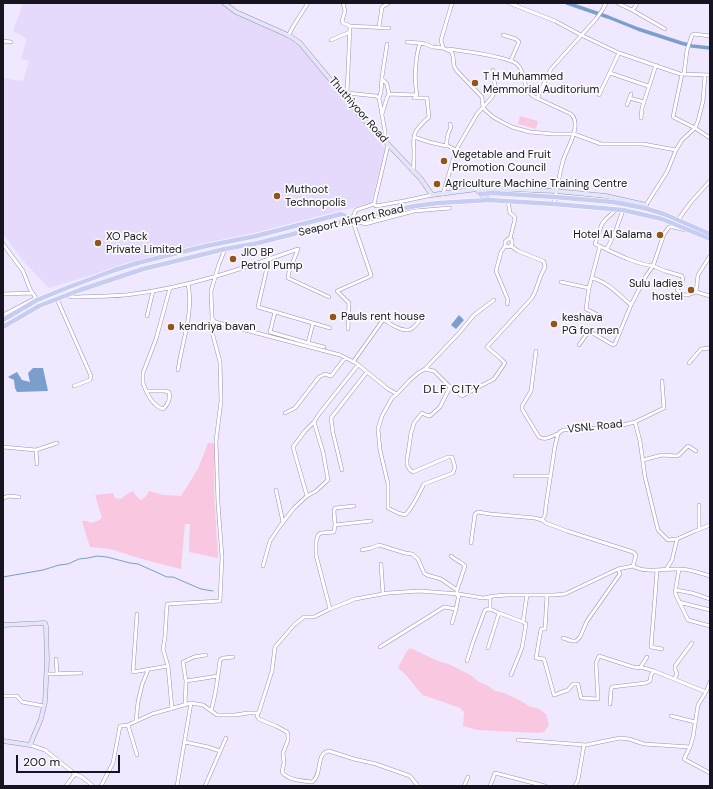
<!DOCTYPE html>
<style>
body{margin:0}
#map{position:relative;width:713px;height:789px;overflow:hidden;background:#efe8fe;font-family:"DM Sans",sans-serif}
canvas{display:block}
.frame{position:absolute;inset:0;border:4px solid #17131f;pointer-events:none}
.scale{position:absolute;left:16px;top:755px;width:104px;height:18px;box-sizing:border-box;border:2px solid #17131f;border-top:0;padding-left:5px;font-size:12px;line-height:14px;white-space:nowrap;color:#17131f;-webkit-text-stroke:3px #fafafa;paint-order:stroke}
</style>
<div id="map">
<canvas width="713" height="789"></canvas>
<div class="frame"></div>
<div class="scale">200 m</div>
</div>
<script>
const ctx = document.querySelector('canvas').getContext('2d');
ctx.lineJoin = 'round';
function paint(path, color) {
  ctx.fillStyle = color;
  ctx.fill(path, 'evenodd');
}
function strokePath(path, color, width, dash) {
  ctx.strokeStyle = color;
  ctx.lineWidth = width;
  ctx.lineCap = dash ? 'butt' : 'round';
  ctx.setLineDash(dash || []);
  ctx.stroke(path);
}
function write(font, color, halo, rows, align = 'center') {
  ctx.font = font + ' "DM Sans",sans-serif';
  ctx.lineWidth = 3.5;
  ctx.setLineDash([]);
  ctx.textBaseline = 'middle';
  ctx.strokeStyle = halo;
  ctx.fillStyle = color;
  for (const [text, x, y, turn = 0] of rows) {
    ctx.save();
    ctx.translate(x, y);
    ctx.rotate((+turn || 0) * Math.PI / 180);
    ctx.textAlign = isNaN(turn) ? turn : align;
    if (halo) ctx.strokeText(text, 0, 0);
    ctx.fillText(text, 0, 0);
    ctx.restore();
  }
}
const built = new Path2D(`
 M23,3H223L296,40L385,149L371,203L254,233L211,242L139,261L49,288L25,263L3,234V78L23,81L29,61L21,59L27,39L13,31Z`);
const green = new Path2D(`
 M520,116L538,121L536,129L518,124Z
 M208,443H215L214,490L218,558L189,552L190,524H185L181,569L142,559L110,549L90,547L82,521H88L90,523L98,521L102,518L95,495L113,493L115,498L121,499L128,493L133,491L137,497L141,500L146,496L149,491L163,495L181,496L198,469Z
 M410,648L438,661L451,665L472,676L479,682L488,686L495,691L504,693L521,701L529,706L539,709L546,714L549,725L544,732L537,733L477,730L463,726L464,712L460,708L423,695L419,691L407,676L398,668C402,661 404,654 410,648Z`);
const water = new Path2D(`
 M459,315L464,320L456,329L451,325Z
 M33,368H43L48,391L17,392L15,388L14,380L8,377L17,372L22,380L30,382L28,373Z`);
const stream = new Path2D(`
 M3,577L43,570L59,565L68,564L79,559L88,558L97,556L107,557L130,563L138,564L167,577H173L201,589L213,591`);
const canal = new Path2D(`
 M567,3L608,17L638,29L681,43L692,46L710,48`);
const street = new Path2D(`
 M343,3L345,11L342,21L343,23L350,26L347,93L376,96L379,98L385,132V141
 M452,3L441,40L443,48L447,50L451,51L453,56L454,66L457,71L482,97L483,108L493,117L502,122L512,127L530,132L553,134H574L601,144H643L676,150
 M509,3L555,21L581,35L619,53L680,74L710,75
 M617,3L632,10L635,7L637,3
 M632,10L665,29
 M350,26L389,28
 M379,27L382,7L389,3
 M503,35L516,39L519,42L511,60
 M288,36L294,25L308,3
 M331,40L350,32
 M3,41L11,42
 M407,42L420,43
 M449,49C462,51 508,56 517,64C529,75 519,92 539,99
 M610,73L648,86L649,85
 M682,74L673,117L695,128L710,138
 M684,74L687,50L692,35L694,34L710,36
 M382,79L387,84L389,94
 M599,95L619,53
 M379,98L381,92L382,77L387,44
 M629,98L644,102
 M627,105L631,94
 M382,114L387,98L389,94L417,95C414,81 415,58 420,43L425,44L433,47L444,48
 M641,118L642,108L656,65
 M450,124L451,127L448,134L446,146H448L456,150
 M414,137L429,142L446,146
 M388,145L374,204L376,206L404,201L432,195
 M413,172C414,165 414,159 414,152C414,145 412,138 416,131C420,125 425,121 429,117L427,98H414
 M443,194L456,150L477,114L492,97L496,89L493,76V70
 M508,201L510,213L514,216L515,219L510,239L512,240V244L509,247L505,246V242L508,239H510
 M374,204L356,210L352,219L359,222L365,224L414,211L450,208
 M554,204C557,190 559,175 563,161C566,149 583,125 571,114L539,99L538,96L551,69L596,19L603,9L606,3
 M646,205L667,172L676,150L682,140L695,128L698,121L703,101L705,75
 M616,210L606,219L602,224L595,244C613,252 632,263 653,266L664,234L669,227H673L686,230
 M675,224L691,202L710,181
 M3,244L23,271L30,289L37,300
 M505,246L501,252L496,271L508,300L507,304
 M600,246L589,288L586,309L602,317
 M225,249L219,264L211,291L212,318L215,322L340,355L356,363L388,389L397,394
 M607,249L616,230L623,210
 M269,259L258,307L330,328
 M592,278C608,282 619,295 631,305
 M561,282L589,288
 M696,292L698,275L710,256
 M3,294L32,293
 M68,296L74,297C93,296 114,297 133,294C190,287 244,268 298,249L289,272L288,278L329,297
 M57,299L91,376L90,380L74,386
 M275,312L270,332L308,343
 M3,315L36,298
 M147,316L153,291
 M313,323L308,343L324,347
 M348,329L349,303L337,291L371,276V275L352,219
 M579,345L589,331L613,345L615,344L631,305L646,276L653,266L665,271L682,276C685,281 680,285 677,290C688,297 684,296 696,292L710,296
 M536,351L531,391L522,406V409L539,437C546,441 551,436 558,434
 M353,362L383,320C387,321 390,324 394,326C411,335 414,328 423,316
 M689,363L701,349L710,348
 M425,369L434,371L449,386L462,396L494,379L505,363L500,358L487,347L532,298L535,292L541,275L545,267L544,262L543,261L518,251L511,246
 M178,370C182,342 194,312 188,284
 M450,387L440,407L430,416L426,415L422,413L414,423L411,433L409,447L407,459V465L410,470L413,472L448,457H452L455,467L453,473L424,484C419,493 413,508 405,515L398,513L388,508V484L380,450L378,429L382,416L392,398L397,394L409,381L418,373L425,369L460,332L474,315L494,300
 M147,391H164L169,392C171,398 168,405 163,409C153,406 146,393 143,383C143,380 143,376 143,373L156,339L170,288
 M285,413L295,408L319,377L325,374L331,376L345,358
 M635,422L664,408L662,381
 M3,447L36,450L57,443
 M36,450L37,464
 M643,460L662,455L677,456L679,455L688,446L696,451
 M342,470L333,433L331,418L367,372
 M515,476H551
 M276,490L283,522
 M307,496L293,447L305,431L314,422
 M3,498L9,496L19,497
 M542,520L545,515L546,505L555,446L558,434L560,432L563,430L581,429L615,427L635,422L640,441L645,477L658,530L668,540L677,539
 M335,525L371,521
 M699,529V505
 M471,543L475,514L478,512L490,514L535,518L542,520L546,523L567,531L633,552L636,555L633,566
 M362,550L371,548L379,545L405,553L412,554L418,559L424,573L427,575L441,579L457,590V595
 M451,556C455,560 462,562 465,566L457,590
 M381,564L383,594
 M263,566L270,541L280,526L294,508L307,496L316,491L328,480L323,452L314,422L319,414L358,365
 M667,568L672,560L677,539L695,531L710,525
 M679,569L675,593L688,620L710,626
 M657,570L655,597L651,647L662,649
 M676,590L692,593L710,599
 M547,595L545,629H541L536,658L544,659L554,695L568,690L573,684H578L581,698L598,699L596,663L599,656L633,667L644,668L654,671
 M679,602L710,610
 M330,609L316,555V542L318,535L321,533L334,532L335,525L334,511L335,508L354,506
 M499,613L523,622
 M137,614L133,672L168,666
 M452,623L456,609L459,594
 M563,638L572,641H576L580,637L587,621L620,574L618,569
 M380,647L444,607L456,609
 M488,648L499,613L490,609V597
 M56,659L57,673
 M467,661L473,642L485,610L490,609
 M640,668L647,657
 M47,674L81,673
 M511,675L522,648L526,624L523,622L527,595
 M674,679L677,674L675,669V666L692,643
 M186,681L218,676
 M710,682L706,692L698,705L693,737L690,747L684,759L710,773
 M3,696H17L22,702L44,706
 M610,704L611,690L612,687L646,683L650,681L651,675L654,671L706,692
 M185,705L186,681L183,662L194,657L206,655
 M172,709L168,666L163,649L165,637L167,604L220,601L222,557L218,503L216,441L221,401L220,362L211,328L212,318
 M211,711C216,694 218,677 220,660L223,658L233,657
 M258,713L257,716L259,719L276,726L287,732L288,735V740L283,753L284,763L282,772C287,780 303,781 312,782C323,775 315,753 329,751L354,759L376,764L410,776L418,786
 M671,716L695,722
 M136,721L138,702L142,685L148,670
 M128,725L137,755
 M518,740L586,745L620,738L629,739L644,744L690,747
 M185,742L208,747L220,751
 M30,745L45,750L75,774L82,777L93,786
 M66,786L75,774
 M101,786L113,763L120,726L128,725L152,714L191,703L203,705L217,715H235L248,713H258L259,712L272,671L275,647L294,625L304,617H314L330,609L355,599L388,593L420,591L459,594L483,598L494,596L507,595H554L565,594L618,569L633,566C647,574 664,568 679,569C690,569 700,573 710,576
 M177,786L191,703
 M205,786L226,738
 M464,786L468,777
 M490,786L495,773L545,786
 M575,786L578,780L584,745`);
const secondary = new Path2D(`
 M224,3L236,12L290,36L300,43L363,119L385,141L421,179L432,195L477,189L480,194L489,200
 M477,189H506L556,191L606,196L646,205L644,208
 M3,625L45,623L46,626L47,660L45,702L41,719L30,745L3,741`);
const primary = new Path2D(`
 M480,194L493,193L555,197L613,202L644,208L664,214L710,234
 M3,320L37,300L69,287L115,270L141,262L206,246L256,236L341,214L352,219
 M3,327L39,306L80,290L143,269L225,249L258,243L352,219L415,206L438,203L489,200L554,204L623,210L662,219L710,239`);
const markers = [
 [475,83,4,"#92541a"],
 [444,161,4,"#92541a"],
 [437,184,4,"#92541a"],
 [277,196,4,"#92541a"],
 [660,235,4,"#92541a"],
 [98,243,4,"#92541a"],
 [233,259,4,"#92541a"],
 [691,290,4,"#92541a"],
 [333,317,4,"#92541a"],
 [554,324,4,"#92541a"],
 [171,327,4,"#92541a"]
];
const poiNames = [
 ["T H Muhammed",483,77],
 ["Memmorial Auditorium",483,90],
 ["Vegetable and Fruit",452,155],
 ["Promotion Council",452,168],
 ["Agriculture Machine Training Centre",445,184],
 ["Muthoot",285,190],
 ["Technopolis",285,203],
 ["Hotel Al Salama",652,235,"right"],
 ["XO Pack",106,237],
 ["Private Limited",106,250],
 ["JIO BP",241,253],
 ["Petrol Pump",241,266],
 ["Sulu ladies",683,284,"right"],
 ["hostel",683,297,"right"],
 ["Pauls rent house",341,317],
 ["keshava",562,318],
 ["PG for men",562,331],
 ["kendriya bavan",179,327]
];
const streetNames = [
 ["Thuthiyoor Road",358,110,49],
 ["Seaport Airport Road",351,221,-13],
 ["VSNL Road",595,427,-6]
];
const neighbourhoodNames = [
 ["DLF CITY",452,390]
];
paint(built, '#e5dafc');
paint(green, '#f9c8e0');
paint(water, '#7a9fcc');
strokePath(stream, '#7a9fcc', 1);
strokePath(canal, '#7a9fcc', 3.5);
strokePath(street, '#9c91b1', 4);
strokePath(secondary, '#9c91b1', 5);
strokePath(primary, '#fff', 5.5);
strokePath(street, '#fff', 3);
strokePath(secondary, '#e3e6f9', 4);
strokePath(primary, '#c7cdf2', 4.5);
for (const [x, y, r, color] of markers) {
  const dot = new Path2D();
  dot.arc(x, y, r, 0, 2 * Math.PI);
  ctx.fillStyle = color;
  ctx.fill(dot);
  strokePath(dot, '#fafafa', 1.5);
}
write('11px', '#17131f', '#fafafa', poiNames, 'left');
write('11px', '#17131f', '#fafafa', streetNames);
ctx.letterSpacing = '1px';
write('12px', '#17131f', '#fafafa', neighbourhoodNames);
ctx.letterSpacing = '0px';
</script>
